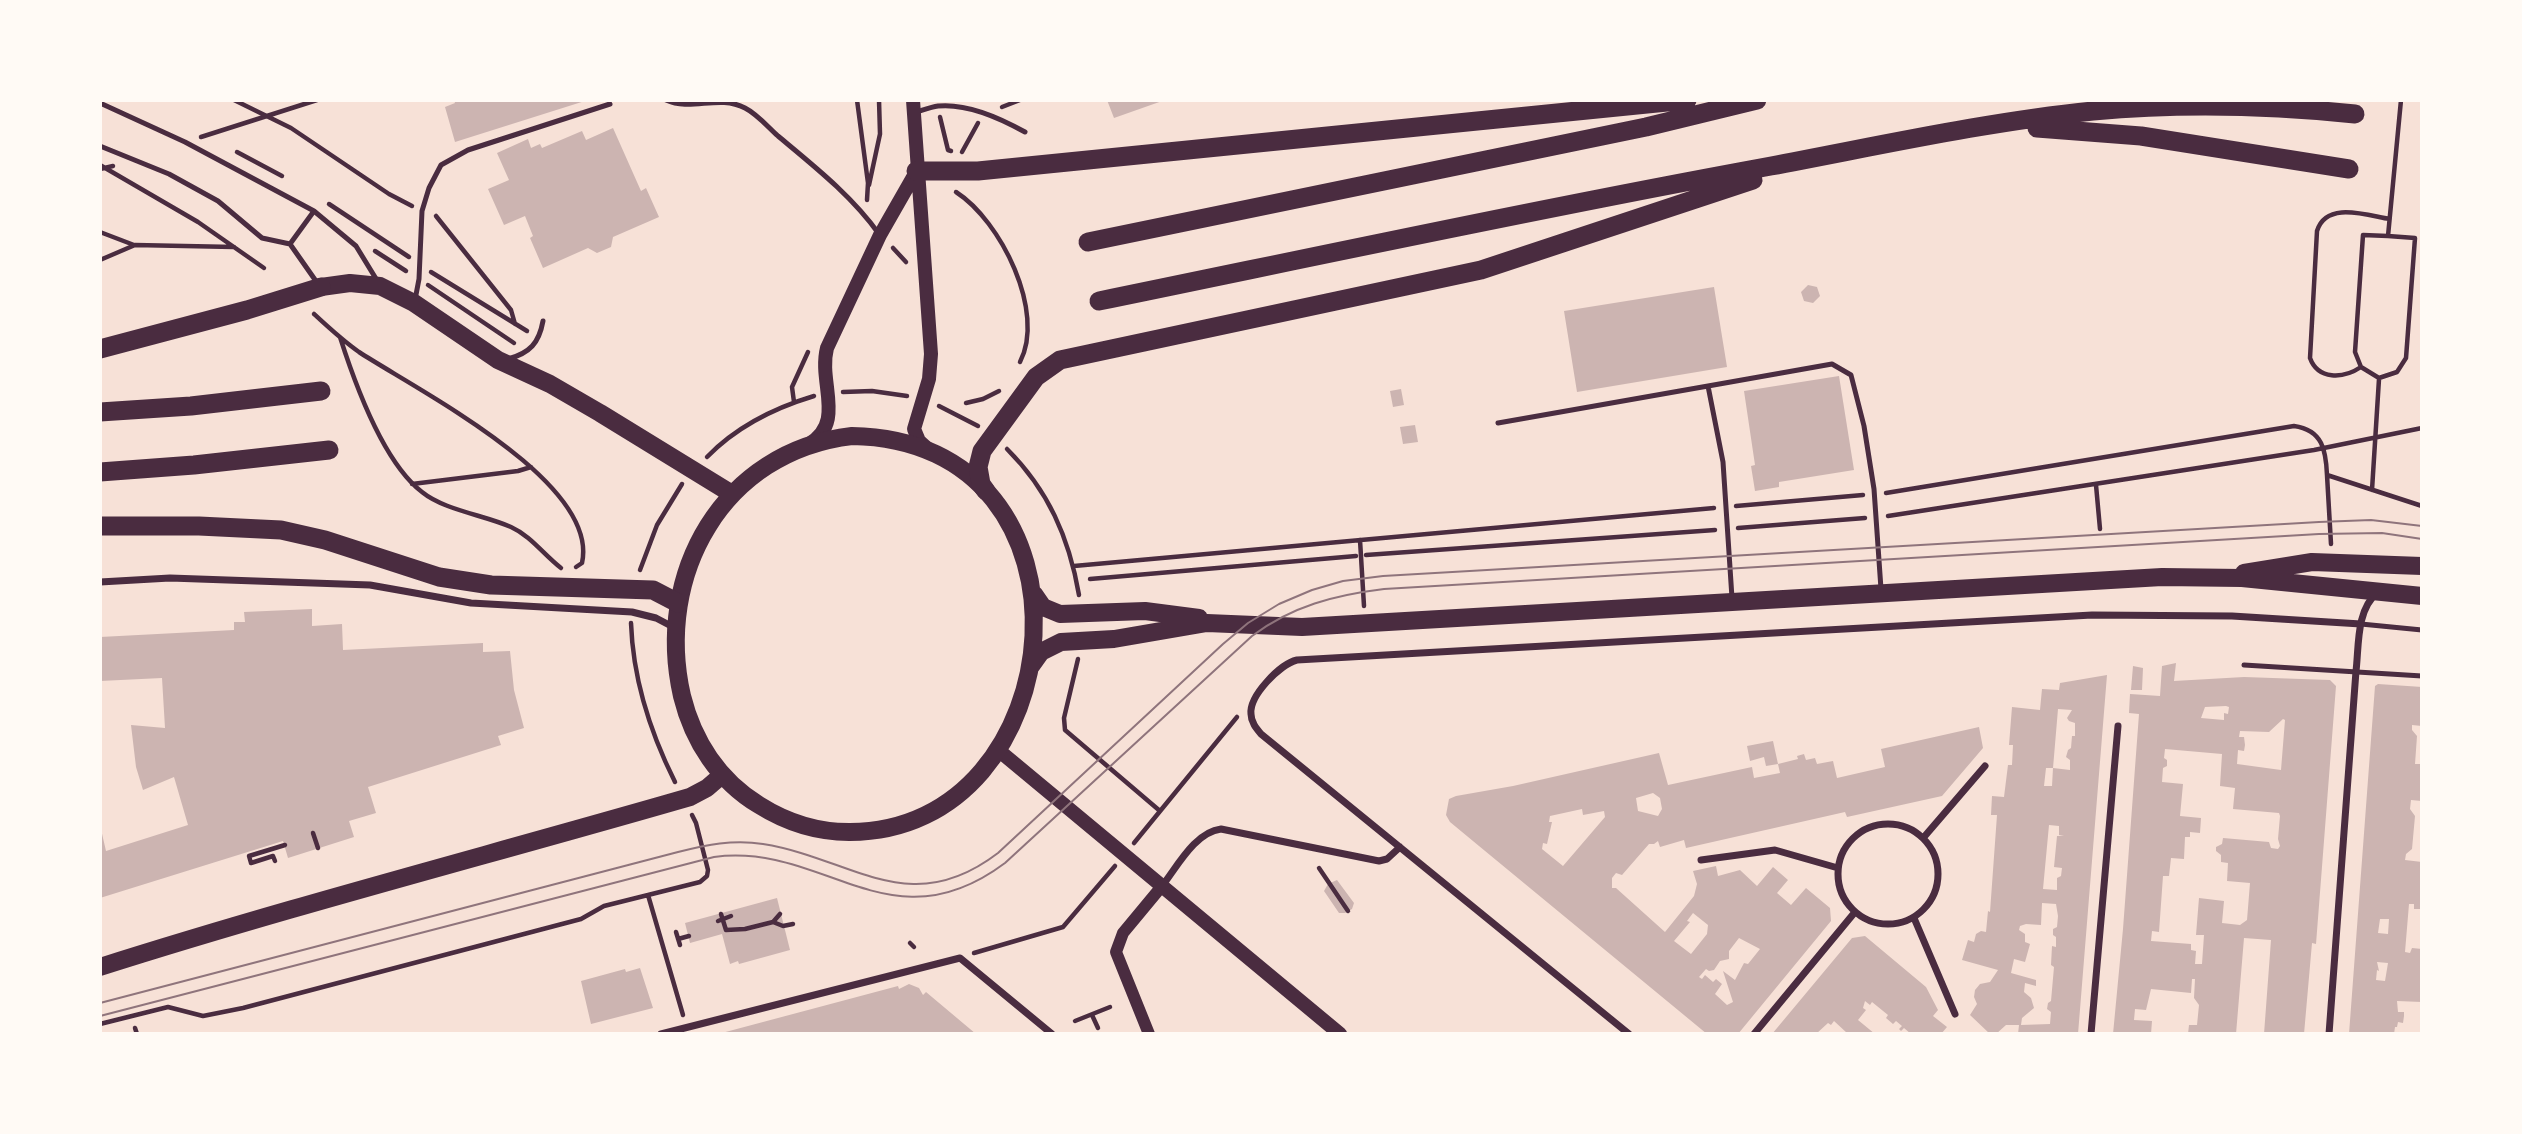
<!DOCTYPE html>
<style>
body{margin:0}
#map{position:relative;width:2522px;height:1134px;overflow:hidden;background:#f7e1d7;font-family:"Noto Sans",sans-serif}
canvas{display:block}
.frame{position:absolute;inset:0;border:102px solid #fffaf5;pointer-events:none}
</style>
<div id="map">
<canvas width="2522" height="1134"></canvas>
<div class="frame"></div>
</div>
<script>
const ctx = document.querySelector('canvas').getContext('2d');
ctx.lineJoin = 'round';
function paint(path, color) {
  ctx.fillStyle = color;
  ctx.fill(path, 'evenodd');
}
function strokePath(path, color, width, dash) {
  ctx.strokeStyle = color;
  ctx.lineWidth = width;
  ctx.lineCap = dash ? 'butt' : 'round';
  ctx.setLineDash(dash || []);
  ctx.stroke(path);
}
const building = new Path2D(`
 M454,100H588L455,142L445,107L455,103Z
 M1107,100H1165L1114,118Z
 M613,128L641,191L646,188L659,217L613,237L611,247L597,253L588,248L543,268L530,238L533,236L525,216L504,225L488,189L509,180L497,153L528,139L531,148L540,144L542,148L582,131L586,140Z
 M1808,285L1817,287L1820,296L1813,303L1804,301L1801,292Z
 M1714,287L1727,367L1577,392L1564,311Z
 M1839,376L1854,470L1779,482V487L1755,491L1751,466L1755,465L1744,391Z
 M1401,389L1404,405L1393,407L1390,391Z
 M1415,425L1418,442L1403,444L1400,427Z
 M312,609V626L342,624L343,650L483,643V652L510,651L514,690L524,728L498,736L501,745L368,787L376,813L349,821L354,837L288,858L283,841L100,898V825L106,851L188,825L174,777L143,790L136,767L131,725L165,728L162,678L100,681V637L234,630V622H245L244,612Z
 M2176,663L2174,681L2244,677L2330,680L2336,686L2316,944L2312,943L2304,1034H2264L2271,940L2244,938L2236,1034H2188L2189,1025H2197L2199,1005L2194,998L2195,979H2192L2191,993L2151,989L2146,1010L2135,1009L2134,1020L2152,1021L2151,1034H2113L2123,929L2139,714L2129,713L2130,694L2160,696L2162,666ZM2205,707L2226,706L2229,707L2228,714L2224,713V720L2201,718ZM2283,719L2285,720L2281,770L2237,764L2238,750L2244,751L2245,745L2244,737H2239L2240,731L2269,732ZM2165,749L2222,754L2220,786L2235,788L2233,809L2279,813L2280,816L2278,839L2280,846L2278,849L2271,848L2269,842L2223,838L2222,844L2216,847V851L2221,855V862L2228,863L2227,881L2250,883L2247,920L2240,925L2222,923L2224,901L2199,898L2196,935H2204L2202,964H2195L2196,951L2191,950V944L2151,941L2152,931L2159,932L2163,876H2169L2171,858L2184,859L2185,837H2190V832L2200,833L2201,818L2180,816L2183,784L2162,782L2163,768L2167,766V760L2164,758Z
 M2133,666L2143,668L2142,690H2131Z
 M2107,675L2078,1034H2018L2019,1025H2006L1996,1034H1990L1970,1015L1977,1004L1974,997L1975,990L1980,984L1990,982L1998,970L1962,960L1968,940L1974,942L1976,934L1981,931L1986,932L1988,911L1990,912L1997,815H1991L1992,796L2004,797L2008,765H2012L2013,745H2009L2012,707L2040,710L2042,689L2059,690L2060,683ZM2058,709L2072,710L2067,718L2069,721L2075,723V736H2072L2071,748L2068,750L2066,757L2070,760V770L2053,768L2052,786H2044L2046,768H2053ZM2049,825L2059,826V835L2064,836H2057L2054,867L2062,868L2061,876L2057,878V890L2043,889ZM2042,903L2056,904L2058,916L2057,927L2053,929V935L2056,937V947L2052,946L2051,965L2054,967L2051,1001L2048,1003L2047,1009L2051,1012L2050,1024L2021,1025L2022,1018L2034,1008L2031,998L2024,992L2025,983L2036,986V980L2011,973L2014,959L2025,962L2030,944L2025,942V934L2019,930L2020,926L2026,924L2041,925Z
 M2378,684L2422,687V726L2412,725V730L2417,736L2415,764H2422V801L2411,800L2410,809L2415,816L2412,849L2406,854L2405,860L2422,862V909H2414V904H2409L2405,952L2410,953L2412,948L2422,949V1002L2397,1001L2398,1012H2404V1016L2403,1023L2398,1022L2397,1027H2395L2394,1034H2349L2375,686ZM2380,919H2389L2388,934L2378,933ZM2377,962L2388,963L2385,981L2376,980L2377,970L2379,971Z
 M1979,727L1983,748L1942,796L1847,817L1845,812L1686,848L1684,840L1660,847L1658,841L1654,844H1649L1622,875L1616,873L1612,878V888H1616L1665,932L1694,896L1697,884L1693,871L1716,866L1718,876L1740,870L1757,886L1773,867L1788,880L1777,893L1791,905L1806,888L1830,908L1831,921L1738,1034H1707L1479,846L1450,822L1446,815L1449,799L1456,796L1513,786L1659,753L1668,785L1752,767L1754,778L1780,773L1778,764L1766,766L1764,757L1750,761L1747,746L1773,741L1778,764L1798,759L1797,756L1804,754L1806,760L1815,758L1817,764L1833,761L1837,778L1885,767L1881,749ZM1653,793L1660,798L1662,809L1658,816L1638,811L1636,798ZM1582,809L1583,815L1604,811L1605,817L1563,866L1542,849L1543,843L1547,844L1552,822H1549L1550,816ZM1693,913L1708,925L1707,934L1691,954L1674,941L1690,922L1687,921ZM1739,938L1760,949L1748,964L1744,963L1735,980L1723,971L1733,1002L1727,1005L1715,994L1722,984L1716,979L1713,982L1705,975L1702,979L1699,977L1706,969L1709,971L1714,970L1720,961L1729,959V951Z
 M1337,880L1354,903L1352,909L1345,913H1339L1324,891L1328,884Z
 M777,898L790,950L739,964L738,961L730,964L722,934L690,943L685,923Z
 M1865,936L1926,987L1938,1010L1933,1016L1947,1027L1941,1034H1911L1904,1028L1901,1031L1899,1029L1902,1026L1896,1021L1893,1024L1886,1018L1888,1015L1872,1002L1870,1005L1865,1001L1863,1008L1866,1010L1858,1020L1875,1034H1846L1847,1033L1834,1021L1831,1025L1828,1023L1816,1034H1772L1852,938Z
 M640,968L653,1008L591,1024L581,981L625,969L626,972Z
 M909,984L919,988L923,995L926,992L976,1034H718L898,986L899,989Z`);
const path = new Path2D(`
 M234,100L291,128L389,194L412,206
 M857,100L868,183L867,200
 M1002,107L1020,100
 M940,117L948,150L951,151
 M201,137L317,100
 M237,152L282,176
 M962,152L978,123
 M100,165L198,222L264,268
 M100,169L113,166
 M869,185L880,134L879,100
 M956,192C1001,221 1046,312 1020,362
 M329,204L409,257
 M436,216L511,310L515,324
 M100,232L134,245
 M2388,236L2415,238L2406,358L2397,372L2379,378L2361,367L2355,352L2363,235L2388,236L2401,100
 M893,248L906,262
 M375,251L406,271
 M100,260L135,245L234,247
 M431,272L527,331
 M428,285L514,343
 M314,314C328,327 343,341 359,352C417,390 600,482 582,563L576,567
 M340,337C355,384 383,462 422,492C444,510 484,515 511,527C531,536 544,555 561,568
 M2361,367C2343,379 2318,380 2310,358L2317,231C2326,201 2366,215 2389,219
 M843,392L872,391L907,396
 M794,402L792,387L808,352
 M966,403L983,399L999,391
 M939,406L978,426
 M1007,449C1048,490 1069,537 1079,595
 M707,457C736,427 774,408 814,396
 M2327,475L2331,544
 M412,484L518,471L531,467
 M2096,485L2100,529
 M2372,490L2379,379
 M1886,493L2294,426C2323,430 2326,451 2327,475L2422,506
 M1736,506L1863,495
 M1888,516L2314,450L2422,428
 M1738,528L1865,518
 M1360,540L1364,606
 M1366,555L1715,530
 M1074,566L1714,508
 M640,570L657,525L682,484
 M1090,579L1356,556
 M631,623C633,680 650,732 675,782
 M1078,659L1064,718L1065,730L1160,811
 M313,833L318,848
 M1134,843L1237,717
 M275,861L273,856L251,863L249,856L285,845
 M1319,868L1348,911
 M648,895L683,1015
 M721,914L726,930L745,929L773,922
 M780,914L773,922L783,926L793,924
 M718,921L731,916
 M676,932L680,945
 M678,939L689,936
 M910,943L914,947
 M974,953L1063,927L1115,866
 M1092,1015L1098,1028
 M1075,1021L1110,1007
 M100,1024L168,1007L203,1016L243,1008L581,919L604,906L700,882L707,876L708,870L696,823L692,815
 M135,1028L137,1034`);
const service = new Path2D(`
 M666,100C692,112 718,94 745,108C757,114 768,127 778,136C814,166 852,196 879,234
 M100,103L185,142L314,211L356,246L378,282
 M916,112C923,110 931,107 938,106C968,103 1000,118 1025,132
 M100,146L169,174L218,201L262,238L290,244L318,284
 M290,244L314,211
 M415,300L419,279L422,211L429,188L441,165L468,150L610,104
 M508,359C530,353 539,343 543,321
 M1708,386L1832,364L1851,375L1864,426L1874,489L1881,589
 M1498,423L1708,386L1723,462L1732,598
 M2361,624L2422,630
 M2244,665L2422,676`);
const minor = new Path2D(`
 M100,582L170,578L370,585L471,603L632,612L656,618L675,628
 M1838 874a50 50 0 1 1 100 0a50 50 0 1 1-100 0Z
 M1924,837L1985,766
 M1701,860L1775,850L1838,868
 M1162,886C1177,867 1195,832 1221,829L1379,861L1387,859L1400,847
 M1914,918L1955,1014
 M661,1034L960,958L1052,1034
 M1629,1034L1261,734C1256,728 1251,722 1251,714C1249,696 1280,664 1297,660L2092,615L2232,616L2361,624
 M1754,1034L1855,912
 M2091,1034L2118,726
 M2329,1034L2356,671C2359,647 2356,610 2377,593`);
const tertiary = new Path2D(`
 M1149,1034L1116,952L1123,933L1162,886`);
const secondary = new Path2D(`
 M913,100L931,354L929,379L914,429L919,441L929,450
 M809,444C846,422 818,383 827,348L880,235L916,172
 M997,749L1340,1034`);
const primary = new Path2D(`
 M321,287L350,283L380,286L414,303L498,360L550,384L600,413L732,494
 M852,436C1113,440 1076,833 849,832C817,832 786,822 759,805C719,781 693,741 682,696C654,574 723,451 852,436Z
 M2244,573L2312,562L2422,566
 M1034,594L1043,607L1060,614L1145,611L1199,618
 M1031,666L1041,652L1061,642L1114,639L1207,623L1302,627L2162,577L2242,578L2422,596
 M100,967C295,905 493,854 690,797L707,788L722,775`);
const trunk = new Path2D(`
 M2037,128L2141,136L2349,169
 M916,171H978L1687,100
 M1088,242L1646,127L1757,100
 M1099,301C1323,255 1547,207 1771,166C1878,146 1985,122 2093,111C2181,103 2268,105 2355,114
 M100,349L247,310L321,287
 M100,412L191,406L321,391
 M100,472L194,465L329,450
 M986,491L981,484L978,467L982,451L1036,377L1060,360L1481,270L1753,180
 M100,526H199L281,530L325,540L439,577L491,585L653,590L678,603`);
const tram = new Path2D(`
 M100,1003L678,852C706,845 733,839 763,844C852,858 909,921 998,853L1223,644L1248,623L1279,604L1312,590L1343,581L1383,576L2319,522L2371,520L2422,526
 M100,1016L714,857C825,842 890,949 1005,863L1252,636C1292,606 1335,595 1384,589L2319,534L2382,533L2422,539`);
paint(building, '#ccb4b1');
strokePath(path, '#4a2c40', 4.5);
strokePath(service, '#4a2c40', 5);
strokePath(minor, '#4a2c40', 7);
strokePath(tertiary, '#4a2c40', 12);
strokePath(secondary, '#4a2c40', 14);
strokePath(primary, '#4a2c40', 18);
strokePath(trunk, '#4a2c40', 19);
strokePath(tram, '#8f747c', 2);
</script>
